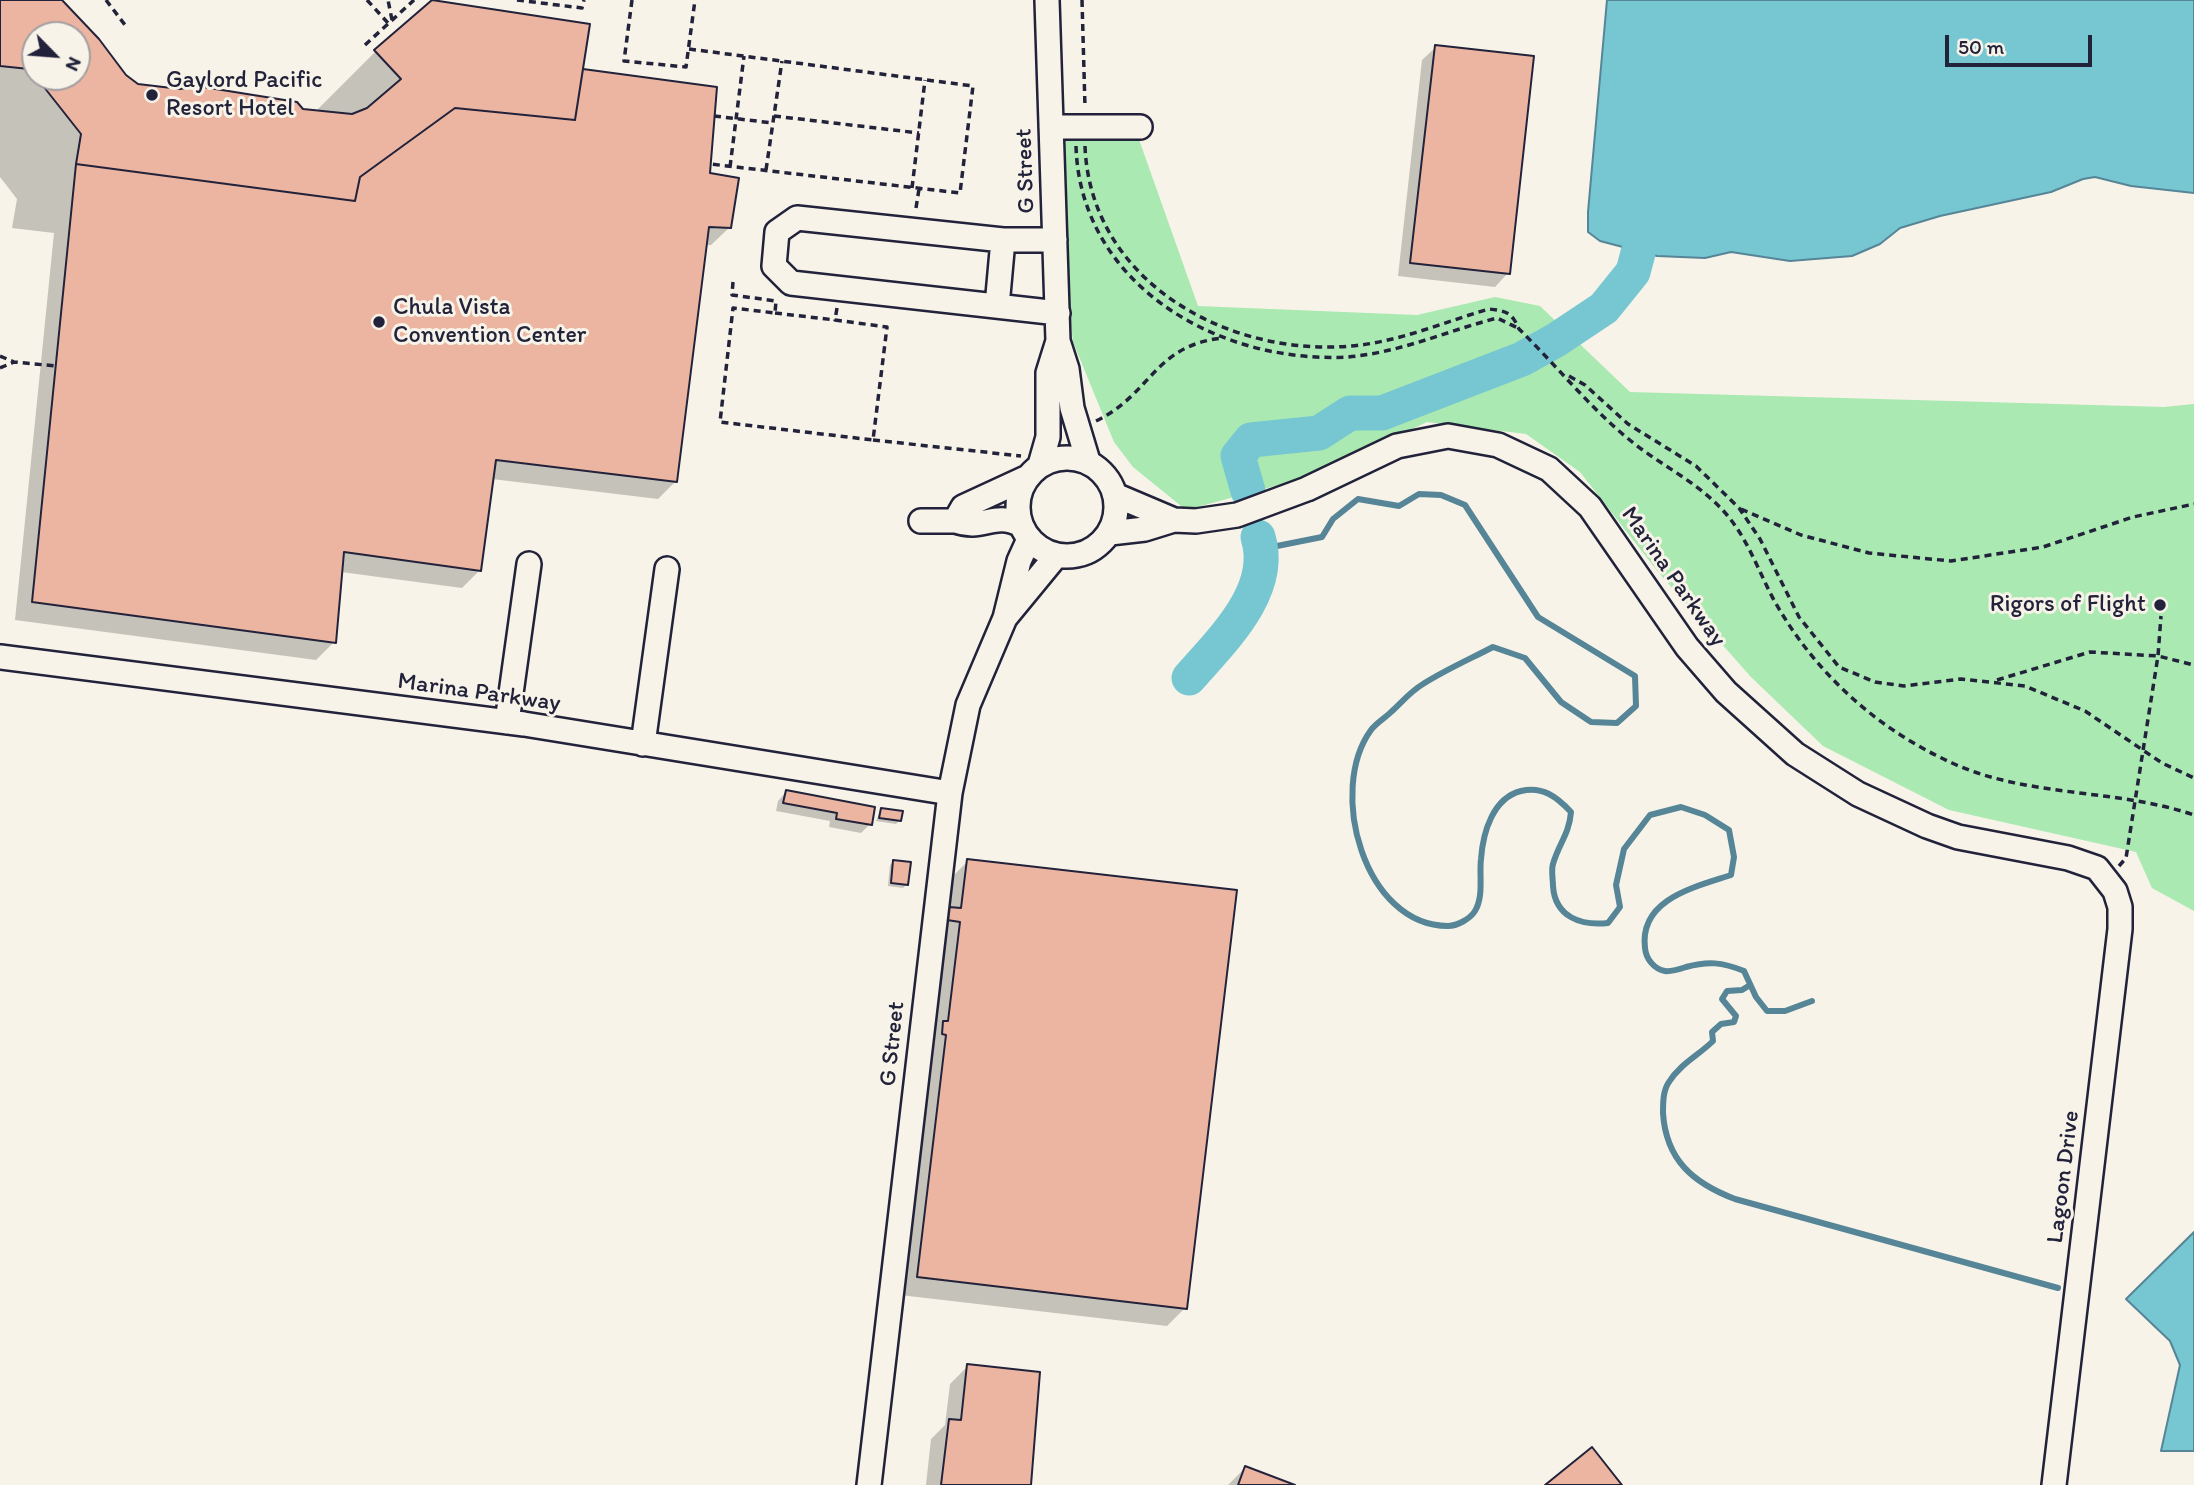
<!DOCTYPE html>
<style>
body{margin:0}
#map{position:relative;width:2194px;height:1485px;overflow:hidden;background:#f7f3e8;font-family:Itim,sans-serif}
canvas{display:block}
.north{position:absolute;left:21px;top:21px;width:70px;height:70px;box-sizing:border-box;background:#f7f3e8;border:2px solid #a29fa3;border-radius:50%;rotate:115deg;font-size:19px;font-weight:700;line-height:28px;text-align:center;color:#22223b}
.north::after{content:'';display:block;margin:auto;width:24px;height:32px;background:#22223b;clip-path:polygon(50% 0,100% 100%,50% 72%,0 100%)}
.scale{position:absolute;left:1945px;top:35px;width:147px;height:32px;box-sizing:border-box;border:4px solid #22223b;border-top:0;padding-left:9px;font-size:21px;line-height:24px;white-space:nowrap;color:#22223b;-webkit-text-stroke:5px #f7f3e8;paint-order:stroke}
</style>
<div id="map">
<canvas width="2194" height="1485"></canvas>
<div class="north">N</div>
<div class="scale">50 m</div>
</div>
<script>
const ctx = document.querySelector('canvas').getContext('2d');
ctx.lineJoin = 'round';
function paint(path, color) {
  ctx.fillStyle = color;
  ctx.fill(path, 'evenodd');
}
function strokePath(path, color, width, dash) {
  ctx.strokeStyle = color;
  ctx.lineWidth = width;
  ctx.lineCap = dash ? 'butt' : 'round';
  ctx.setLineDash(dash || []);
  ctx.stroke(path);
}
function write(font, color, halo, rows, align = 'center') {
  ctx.font = font + ' Itim,sans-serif';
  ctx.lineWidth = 6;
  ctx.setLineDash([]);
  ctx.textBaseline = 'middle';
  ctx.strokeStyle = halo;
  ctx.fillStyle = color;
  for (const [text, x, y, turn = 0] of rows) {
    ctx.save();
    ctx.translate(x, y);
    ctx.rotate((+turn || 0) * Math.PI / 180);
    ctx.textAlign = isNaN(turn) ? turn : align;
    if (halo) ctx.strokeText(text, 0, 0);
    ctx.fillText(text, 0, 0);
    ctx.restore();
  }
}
const green = new Path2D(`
 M1136,131L1198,306L1417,315L1495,297L1540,306L1630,392L2164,407L2194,404V911L2152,888L2136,852L1949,810L1823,746L1751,677L1658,572L1580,472L1526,434L1427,422L1312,476L1186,510L1133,467L1114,442L1073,342L1060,223L1059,138Z`);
const water = new Path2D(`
 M1607,0H2194V193L2131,186L2095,177L2083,179L2051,192L1940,216L1900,228L1880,244L1852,256L1790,261L1731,252L1705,258L1657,256L1600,241L1588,232V212Z
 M2194,1232V1451H2161L2180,1365L2170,1341L2126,1299Z`);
const shadow = new Path2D(`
 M0,0H59L124,77L138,85L302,110L315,112L375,52L432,2L580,75L584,71L708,174L730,227L711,245H705L676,481L658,499L492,479L480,570L462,588L341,572L334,642L316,660L15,620L54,233L12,228L17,199L0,177ZM35,35H77V77H35Z
 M1436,47L1508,273L1495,287L1398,276L1422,60Z
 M786,792L870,824L861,833L829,827L830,821L776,811L778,801Z
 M881,810L900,820L896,824L876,821Z
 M894,861L907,884L903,888L888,886L890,865Z
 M968,861L1185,1308L1167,1326L900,1295L950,879Z
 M968,1366L1031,1429L1036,1430L1029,1485H926L931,1439L945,1425L950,1384Z
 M1245,1468L1291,1485H1228Z`);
const stream = new Path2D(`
 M1262,549L1322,537L1333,519L1358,499L1399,506L1419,494L1441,495L1465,505L1538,617L1635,676L1636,706L1617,723L1591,722L1561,702L1525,658L1493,647C1470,659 1445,670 1423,684C1411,691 1401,703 1391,712C1385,718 1376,723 1371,730C1327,790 1364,926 1448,926C1457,926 1470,919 1475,911C1484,896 1479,875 1481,859C1483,832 1493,798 1521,791C1543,786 1557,797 1571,812C1569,835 1559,843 1553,864C1551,870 1553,879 1553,886C1555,917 1581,926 1608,923L1620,907L1616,885L1624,849L1650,815L1681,807L1705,815L1729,830L1734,857L1731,875C1695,887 1639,899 1645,948C1646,959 1654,969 1665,971C1671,972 1680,969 1686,967C1708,961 1722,962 1744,971L1756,997L1767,1011H1785L1812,1001
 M1750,985L1742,990L1727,991L1722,999L1736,1016L1734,1022L1721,1024L1712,1032L1713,1041C1699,1055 1680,1064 1669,1082C1663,1090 1663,1103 1663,1113C1666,1160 1693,1183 1735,1199L2058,1288`);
const river = new Path2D(`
 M1248,491L1238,456L1251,440L1319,433L1350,413H1382L1522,359L1556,340L1604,308L1633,272L1638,253
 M1189,678C1221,641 1275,591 1258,537`);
const building = new Path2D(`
 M0,0H62L99,39L126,75L138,84L180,89L197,86L297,102L303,109L352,114L367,108L401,79L374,50L432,0L590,24L575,120L455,108L360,177L355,201L76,164L81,134L36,77H77V35H35V76L29,69L0,66Z
 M1435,45L1534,56L1510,274L1410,263Z
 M583,69L717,87L710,173L739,178L731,228L709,227L677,482L496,460L481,571L344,552L336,643L32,602L76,164L355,201L360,177L455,108L575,120Z
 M786,790L875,807L872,825L836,819L837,813L783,803Z
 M881,808L903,811L901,821L879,818Z
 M967,859L1237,890L1187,1309L917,1277L946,1035L942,1034L943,1021H948L960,922L947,920L949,907L961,908Z
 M893,860L911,862L908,885L891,883Z
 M967,1364L1040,1372L1031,1485H941L949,1419L961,1420Z
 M1592,1447L1622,1485H1545Z
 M1245,1466L1295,1485H1238Z`);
const path = new Path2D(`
 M106,0L125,25
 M367,0L388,23L392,20L388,0
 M517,0L582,8L584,0
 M632,0L624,61L686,67L695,0
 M1082,0L1085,107
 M365,45L414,0
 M689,49L973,86L960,193L710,164
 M714,116L773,123
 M774,116L919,133
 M1076,146C1080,285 1219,364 1347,357C1399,353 1447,331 1497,318L1518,328
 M1085,146C1090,281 1227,357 1351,346C1399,342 1444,322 1489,309C1507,311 1512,313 1519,329C1557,366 1590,408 1631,441C1663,467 1700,483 1727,515C1749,541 1759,573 1775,602C1816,674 1877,729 1952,763C2029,798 2115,788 2194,815
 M730,167L744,56
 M766,170L782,61
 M912,188L925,80
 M916,208L919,189
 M733,282L732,295L776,301L775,313L733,308L720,422L873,440L887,327L835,320L837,308
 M775,313L835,320
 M0,356L14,362L56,366
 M0,368L14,362
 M1569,376L1585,385L1628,424L1696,466L1739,508L1760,539L1799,617L1839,667L1875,682L1904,686L1961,679L2025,686L2085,711L2162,763L2194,778
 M1096,421C1152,394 1153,346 1222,338
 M873,440L1021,456
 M1741,509L1801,535L1869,553L1951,561L2043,547L2133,517L2194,504
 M1997,680L2090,652L2158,656L2194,665
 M2119,866L2126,858L2158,656L2161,616`);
const minor = new Path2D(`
 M1047,0L1058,341L1067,369L1072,408L1088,461
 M1051,127H1140
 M1055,240H1003L797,218L777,232L774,266L791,283L1058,313
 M997,306L1003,240
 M1018 507a49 49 0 1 1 98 0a49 49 0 1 1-98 0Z
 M1040,465L1048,437V373L1058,341
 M1115,495L1174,520L1196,521L1237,515L1307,489L1397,446L1448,436L1498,445L1549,469L1590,507L1687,647L1726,692L1795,754L1858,794L1927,826L1958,837L2068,858L2097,868L2115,891L2120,907V929L2054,1485
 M921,521H955
 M1021,525C993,511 984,531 955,521L963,507L1028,477
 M1110,533L1145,529L1174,520
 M1029,539L1019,561L1005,618L1056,556
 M0,657L524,724L950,793
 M507,722L529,564
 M643,744L667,569
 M869,1485L950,793L968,705L1005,618`);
const markers = [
 [152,95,7,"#22223b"],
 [379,322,7,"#22223b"],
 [2160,605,7,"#22223b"]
];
const poiNames = [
 ["Gaylord Pacific",166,81],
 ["Resort Hotel",166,109],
 ["Chula Vista",393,308],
 ["Convention Center",393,336],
 ["Rigors of Flight",2146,605,"right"]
];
const streetNames = [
 ["G Street",1026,171,-92],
 ["Marina Parkway",1673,577,55],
 ["Marina Parkway",479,693,8],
 ["G Street",893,1044,-84],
 ["Lagoon Drive",2064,1177,-83]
];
paint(green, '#aae9b1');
paint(water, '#77c7d2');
strokePath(water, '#558596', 2);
paint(shadow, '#0003');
strokePath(stream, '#558596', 6);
strokePath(river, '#77c7d2', 35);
paint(building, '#ecb5a1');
strokePath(building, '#22223b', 2);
strokePath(minor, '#22223b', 28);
strokePath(path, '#22223b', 3.5, [7, 5]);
strokePath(minor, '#f7f3e8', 23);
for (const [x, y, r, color] of markers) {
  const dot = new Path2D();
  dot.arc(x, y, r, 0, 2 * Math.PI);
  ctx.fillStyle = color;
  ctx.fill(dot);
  strokePath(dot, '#f7f3e8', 2.5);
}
write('24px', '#22223b', '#f7f3e8', poiNames, 'left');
write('24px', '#22223b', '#f7f3e8', streetNames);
</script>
